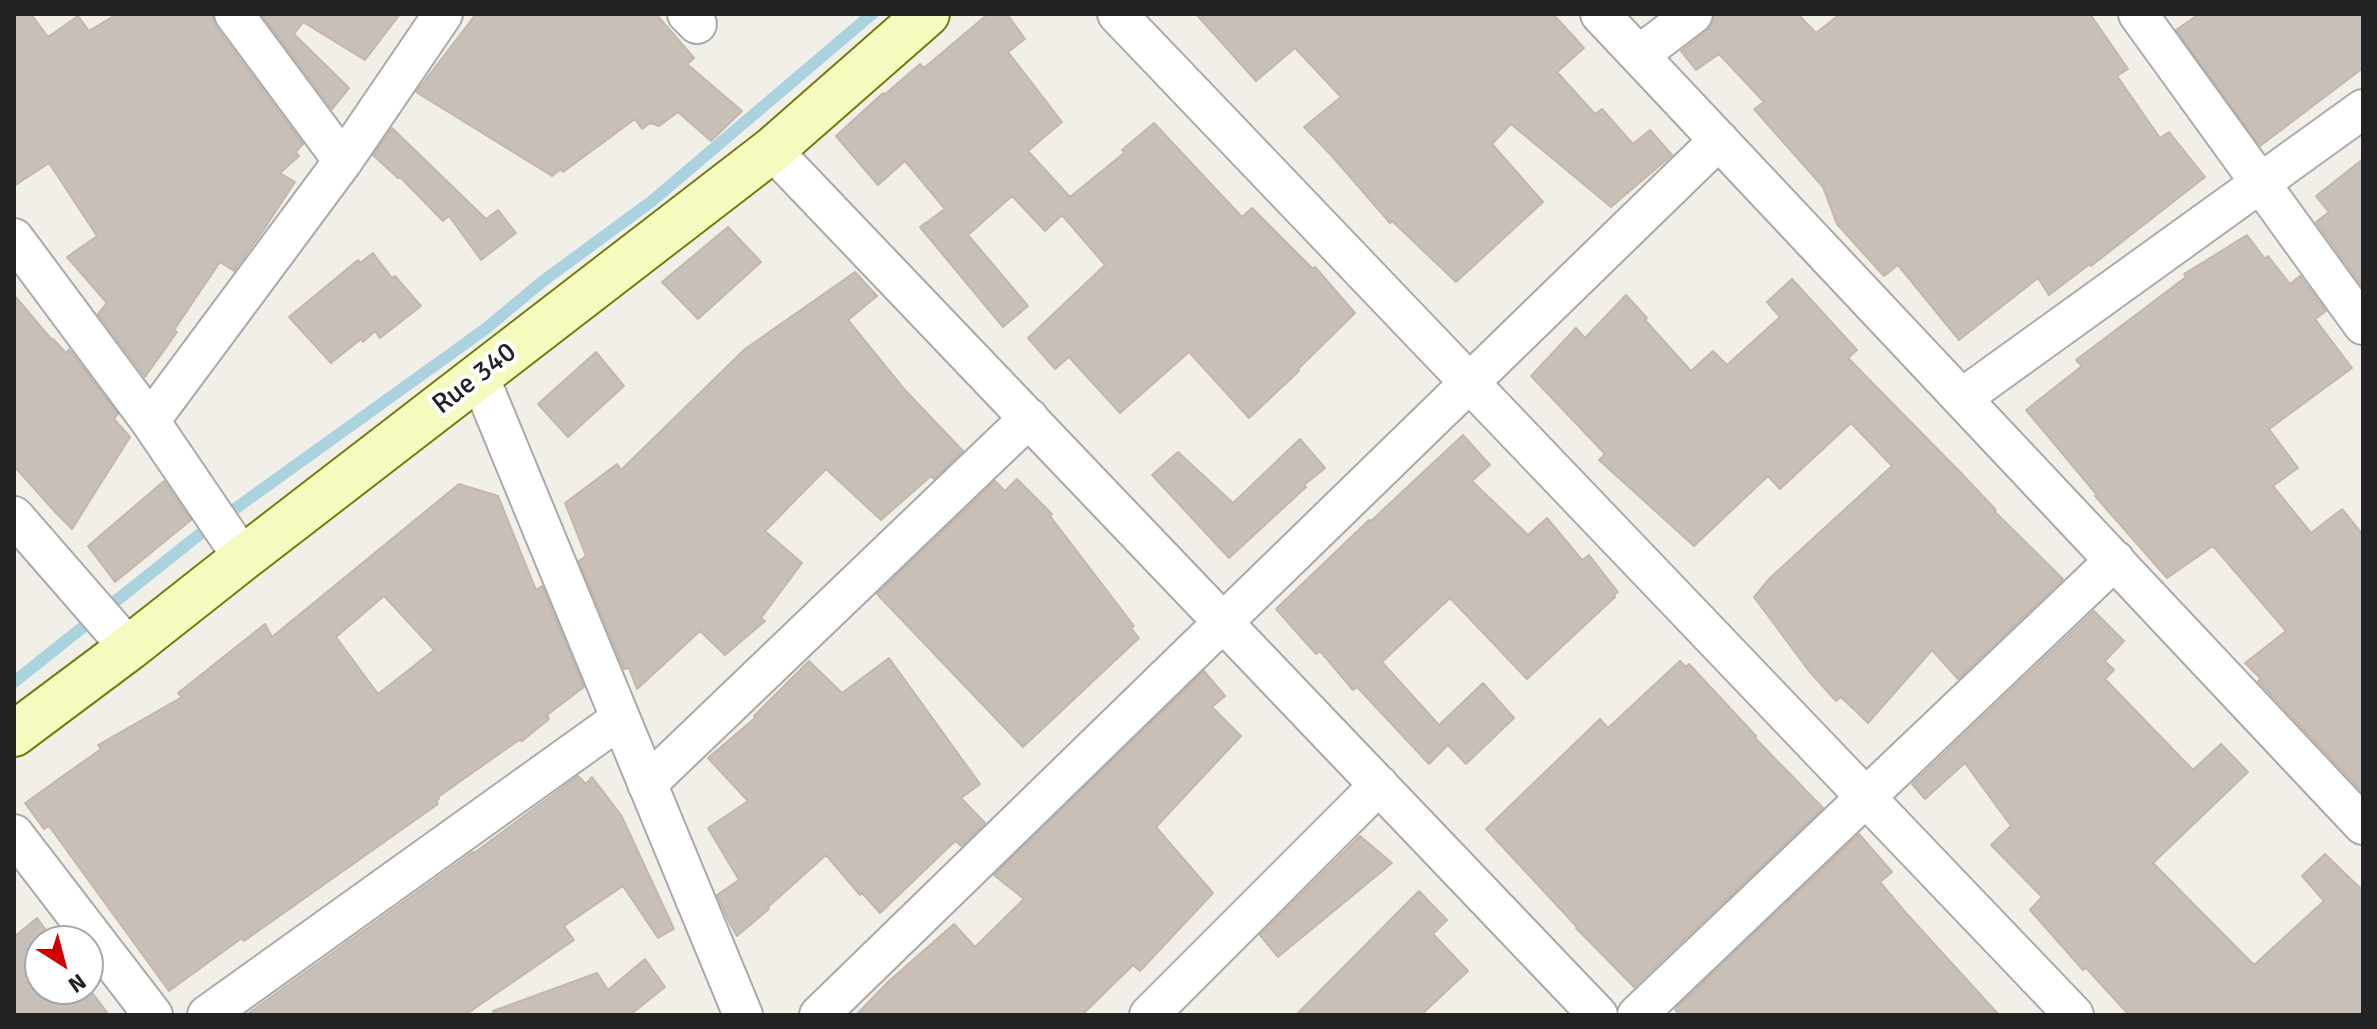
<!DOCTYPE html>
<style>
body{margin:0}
#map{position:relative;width:2377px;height:1029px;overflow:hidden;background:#f2efe9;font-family:Signika,sans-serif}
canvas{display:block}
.frame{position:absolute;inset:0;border:16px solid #222;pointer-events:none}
.north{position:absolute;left:24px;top:925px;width:80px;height:80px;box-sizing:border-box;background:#fff;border:2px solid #a7a7a7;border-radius:50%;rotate:144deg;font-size:22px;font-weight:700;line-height:32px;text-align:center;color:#222}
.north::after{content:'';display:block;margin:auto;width:28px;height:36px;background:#d40000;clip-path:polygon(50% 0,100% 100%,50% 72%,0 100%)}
</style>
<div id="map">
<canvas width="2377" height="1029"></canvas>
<div class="frame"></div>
<div class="north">N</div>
</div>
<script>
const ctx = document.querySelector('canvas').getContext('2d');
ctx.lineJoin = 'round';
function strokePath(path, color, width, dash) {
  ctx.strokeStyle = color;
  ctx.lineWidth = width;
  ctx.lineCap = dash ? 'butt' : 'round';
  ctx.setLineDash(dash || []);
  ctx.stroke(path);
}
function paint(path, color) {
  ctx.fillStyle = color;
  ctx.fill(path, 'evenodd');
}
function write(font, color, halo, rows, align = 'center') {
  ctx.font = font + ' Signika,sans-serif';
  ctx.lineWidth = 8;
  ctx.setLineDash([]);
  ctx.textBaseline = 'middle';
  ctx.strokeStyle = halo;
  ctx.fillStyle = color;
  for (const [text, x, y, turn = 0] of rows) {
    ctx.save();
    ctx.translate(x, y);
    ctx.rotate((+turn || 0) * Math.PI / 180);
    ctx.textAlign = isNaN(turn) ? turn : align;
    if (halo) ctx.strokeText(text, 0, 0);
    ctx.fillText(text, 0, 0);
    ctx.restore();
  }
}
const stream = new Path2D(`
 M14,682L200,534L484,330L543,281L652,201L872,14`);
const building = new Path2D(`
 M14,14H31L48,37L78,16L89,31L117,14H212L216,27L303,144L296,152L299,156L280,173L295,182L260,235L234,271L220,262L174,330L177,332L145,377L98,314L107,303L67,257L97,236L49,163L14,186Z
 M261,14H400L365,60L303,22L294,34L349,88L332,109Z
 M476,14H656L694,58L687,64L742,111L711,141L678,112L659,126L650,123L642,129L635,119L563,172L561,169L552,176L416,92Z
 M988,14H1007L1025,39L1008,52L1062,122L1028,151L1070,197L1124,153L1122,150L1154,123L1242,217L1252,208L1313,269L1315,267L1355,313L1298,369L1299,371L1249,418L1189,352L1120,413L1069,357L1055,369L1028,338L1105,265L1062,215L1045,231L1012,196L968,235L1028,306L1003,327L920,227L945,209L905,161L878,185L836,136L883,93L884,95L920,64L924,68Z
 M1196,14H1553L1584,48L1557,72L1595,114L1602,109L1633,144L1650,130L1672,155L1611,207L1511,124L1492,144L1543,202L1456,282L1392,221L1390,223L1331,155L1304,127L1341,97L1295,48L1256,81Z
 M1715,14H1798L1816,33L1840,14H2090L2128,69L2117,76L2160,138L2169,132L2205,177L2091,266L2090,264L2049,295L2038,278L1959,340L1898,265L1884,276L1837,224L1823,187L1754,109L1764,102L1719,54L1696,70L1681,51L1707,31L1713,23Z
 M2199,14H2363V68L2260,146L2176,30Z
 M392,128L486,219L498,210L516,233L481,260L449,216L443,221L401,178H398L373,155Z
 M2363,159V286H2362L2316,222L2329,212L2316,196Z
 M728,227L761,262L698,319L662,282Z
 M2247,235L2265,259L2268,256L2290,284L2300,276L2326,311L2315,319L2352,368L2269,429L2298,468L2273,486L2311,533L2342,509L2363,535V793L2258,681L2261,679L2245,663L2286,631L2213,546L2167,578L2095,496L2097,495L2026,410L2082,366L2076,360L2186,277L2184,274Z
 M373,253L392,278L395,276L421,306L380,338L375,331L363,342L361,339L331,363L289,317L358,260L360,263Z
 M855,272L877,296L848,320L904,389L963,451L934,479L931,476L881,520L826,469L765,531L802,563L761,618L765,621L725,655L700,631L637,689L629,668L624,669L579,561L586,556L565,503L617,464L621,470L745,349Z
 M1792,279L1857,350L1848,358L1960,472L1996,510L1994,511L2063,579L1958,679L1932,650L1868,723L1841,697L1836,701L1809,671L1754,597L1770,578L1892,466L1851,423L1780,489L1768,476L1694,546L1599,460L1605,454L1531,376L1576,328L1585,338L1626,295L1647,318L1645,320L1691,371L1713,351L1727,365L1780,317L1767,302Z
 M14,295L52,340L53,339L66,353L69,349L118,414L114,419L130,437L72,529L56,513L14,466Z
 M596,352L624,386L568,437L538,404Z
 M1463,435L1490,465L1472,481L1528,535L1547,518L1582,560L1589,555L1618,592L1614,595L1615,597L1527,679L1450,598L1382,662L1439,725L1483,683L1514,718L1466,764L1448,745L1429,764L1357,687L1353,690L1320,651L1316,654L1276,609L1369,520L1371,521Z
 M1300,439L1325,468L1304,485L1306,487L1229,558L1152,475L1178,452L1233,503Z
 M1017,479L1052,514L1050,516L1134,626L1131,628L1139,638L1023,747L877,594L995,481L1005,491Z
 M164,481L191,520L115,582L88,546Z
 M459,484L498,496L536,590L542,586L584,687L547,715L549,719L522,741L519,740L438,797L439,799L436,801L438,804L244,941L242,938L169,991L49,826L44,829L25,803L101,749L98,745L182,697L178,693L265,624L272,637ZM384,596L434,650L378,694L336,637Z
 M2094,611L2124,641L2105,661L2114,670L2105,679L2193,770L2221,744L2248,772L2153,863L2254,965L2324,901L2302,876L2325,854L2363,891V1015H2129L2086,968L2083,970L2030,910L2042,897L1991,845L2011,826L1965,763L1925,799L1912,784Z
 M889,658L980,784L961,798L985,823L961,846L956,841L953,843L880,913L862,893L860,895L826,855L768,907L769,909L737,936L729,922L717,895L739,880L708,828L748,801L708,758L755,718L754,716L809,661L842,693Z
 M1680,661L1686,667L1689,664L1756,736L1755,738L1823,808L1634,987L1576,928L1577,927L1486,829L1600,719L1608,728Z
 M1204,671L1225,696L1212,707L1241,736L1156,827L1213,893L1140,971L1133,965L1082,1015H856L889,981L954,924L975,947L1024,899L994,875Z
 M578,776L586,784L592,777L621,815L674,929L658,938L623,886L564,926L574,940L465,1015H246L473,852L474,853Z
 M1859,834L1892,872L1880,882L1906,913L1999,1015H1679L1675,1009Z
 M1360,836L1392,863L1278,957L1260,935Z
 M1419,891L1447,920L1433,934L1468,971L1421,1015H1296Z
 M37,918L54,941H40V989H88V987L109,1015H14V937Z
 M645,959L665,987L630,1015H494L493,1011L597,973L608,990Z`);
const street = new Path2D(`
 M234,14L343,161
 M687,14L697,24
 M1117,14L2074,1015
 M1600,14L2363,825
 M2138,14L2363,325
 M1639,55L1693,14
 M772,150L1598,1015
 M14,238L150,421L343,161L443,14
 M479,376L743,1015
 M1962,398L2363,109
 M150,421L243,558
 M14,516L129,648
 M647,784L1029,418
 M14,834L153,1015
 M207,1015L620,719
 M819,1015L1719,140
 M1149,1015L1379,785
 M1637,1015L2115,560`);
const secondary = new Path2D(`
 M14,734L129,648L243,558L772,150L927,14`);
const streetNames = [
 ["Rue 340",475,379,-38]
];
strokePath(stream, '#aad3df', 12);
paint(building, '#c7bfb8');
strokePath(building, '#c4b6ab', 2);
strokePath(street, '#a9a9a9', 42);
strokePath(secondary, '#707d05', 48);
strokePath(street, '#fff', 38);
strokePath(secondary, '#f7fabf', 44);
write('28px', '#222', '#fff', streetNames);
</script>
